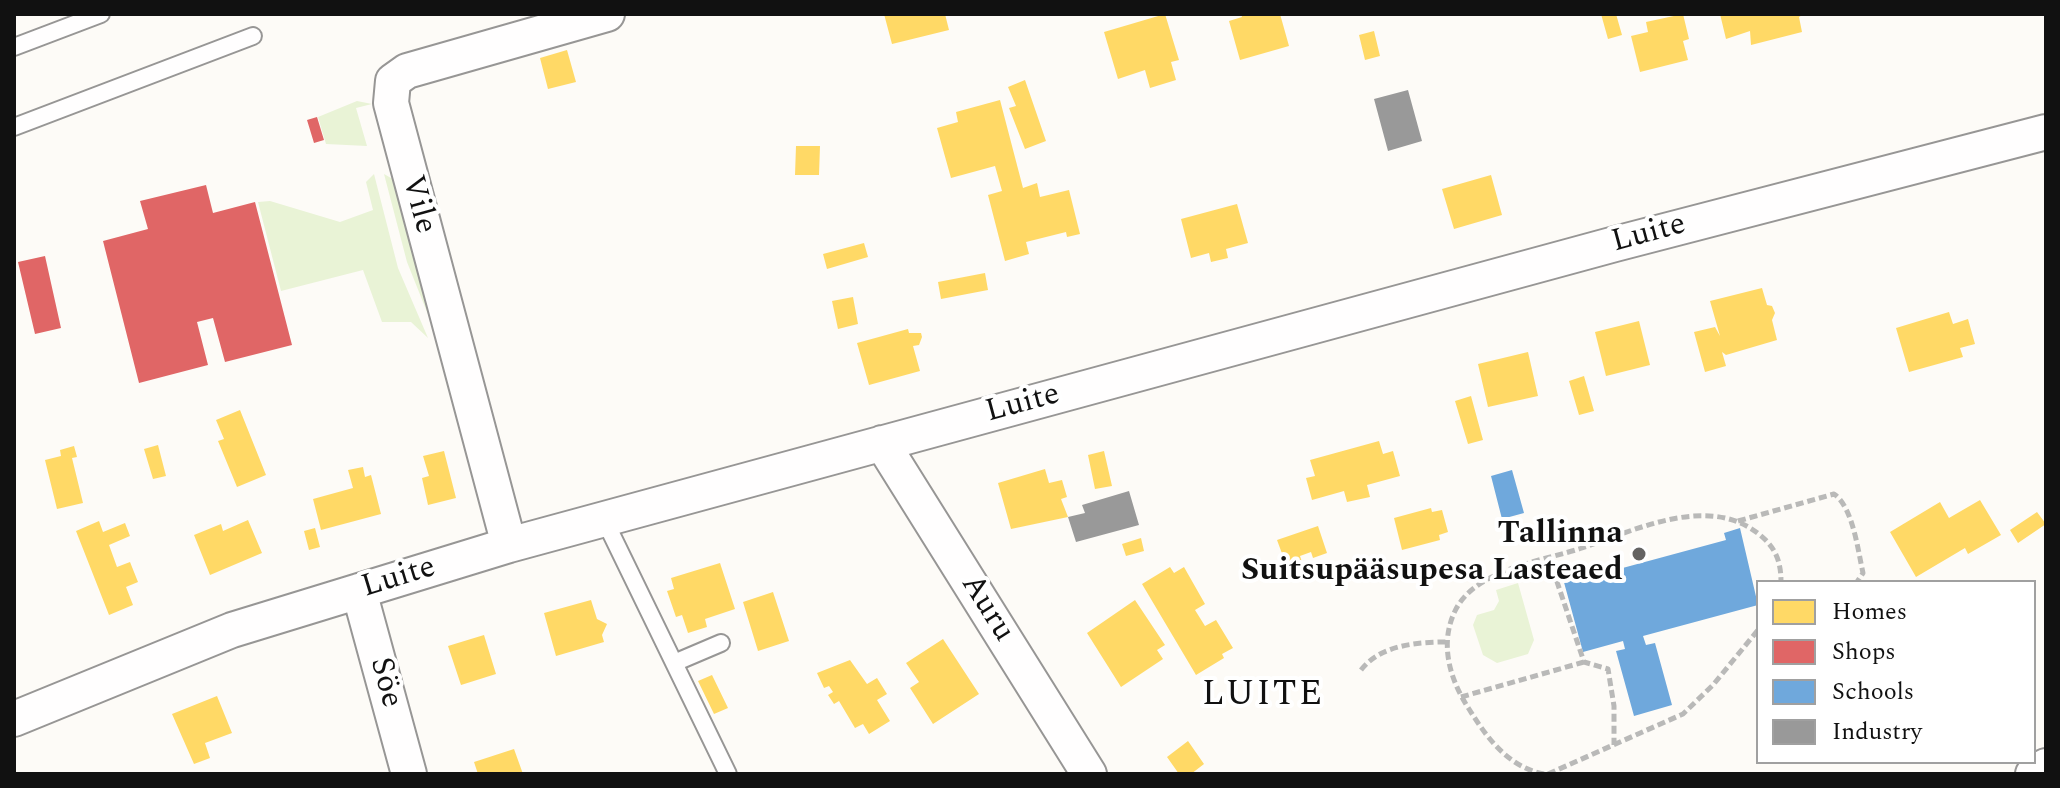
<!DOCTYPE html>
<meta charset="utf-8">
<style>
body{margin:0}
#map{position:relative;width:2060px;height:788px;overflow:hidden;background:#fdfbf7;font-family:Spectral,serif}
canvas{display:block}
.frame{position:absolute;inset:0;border:16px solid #111;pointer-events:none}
.legend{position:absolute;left:1756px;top:580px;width:280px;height:184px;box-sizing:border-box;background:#fff;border:2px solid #a0a0a0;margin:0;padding:10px 14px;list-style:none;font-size:24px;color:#111}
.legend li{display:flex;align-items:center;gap:16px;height:40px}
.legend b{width:40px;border:2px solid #a0a0a0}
</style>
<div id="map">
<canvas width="2060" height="788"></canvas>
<div class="frame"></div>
<ul class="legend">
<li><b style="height:22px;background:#ffd966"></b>Homes</li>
<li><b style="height:22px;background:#e06666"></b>Shops</li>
<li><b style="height:22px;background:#6fa8dc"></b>Schools</li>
<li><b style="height:22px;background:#999"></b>Industry</li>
</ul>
</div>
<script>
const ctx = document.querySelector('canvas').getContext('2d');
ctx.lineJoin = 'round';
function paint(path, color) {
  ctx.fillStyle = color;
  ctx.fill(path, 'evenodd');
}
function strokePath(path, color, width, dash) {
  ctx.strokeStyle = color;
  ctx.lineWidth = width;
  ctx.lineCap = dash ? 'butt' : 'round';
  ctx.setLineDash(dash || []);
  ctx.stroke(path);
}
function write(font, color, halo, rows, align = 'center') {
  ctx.font = font + ' Spectral,serif';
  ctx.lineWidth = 8;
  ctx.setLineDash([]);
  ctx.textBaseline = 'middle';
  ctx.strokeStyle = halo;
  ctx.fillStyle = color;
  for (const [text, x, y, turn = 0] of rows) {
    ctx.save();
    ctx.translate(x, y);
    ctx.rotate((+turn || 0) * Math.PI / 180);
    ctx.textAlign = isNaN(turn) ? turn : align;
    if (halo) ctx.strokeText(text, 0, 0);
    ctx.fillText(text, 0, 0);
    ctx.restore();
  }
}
const green = new Path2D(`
 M357,101L372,104L356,108L367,146L326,144L318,117Z
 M374,174L398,268L428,338L411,322H382L363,270L281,291L258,202L270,201L340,222L373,210L366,182Z
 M384,174L398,182L437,337L407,262Z
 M1518,583L1534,640L1528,654L1497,663L1483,655L1473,625L1477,615L1494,610L1499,601L1496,590Z`);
const homes = new Path2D(`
 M884,14H945L949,30L892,44Z
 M1165,14L1179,60L1171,62L1176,80L1150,88L1145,70L1118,79L1104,32Z
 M1241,14H1280L1289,46L1240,60L1229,21L1242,17Z
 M1601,14H1616L1622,35L1608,39Z
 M1683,14L1689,39L1683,41L1688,60L1640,72L1631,36L1648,32L1646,22Z
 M1720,14H1804L1799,17L1802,32L1751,45L1750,31L1726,39Z
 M1374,31L1380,56L1365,60L1359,35Z
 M567,50L576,82L548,89L540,58Z
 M1025,80L1046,141L1025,149L1009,108L1016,106L1008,87Z
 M1000,100L1023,188L1037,183L1040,197L1069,190L1080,234L1067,237L1066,232L1026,242L1029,254L1005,261L988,195L1002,191L995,166L951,178L937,128L958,122L956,112Z
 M796,146H820L819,175H795Z
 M1491,175L1502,215L1454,229L1442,189Z
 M1237,204L1248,243L1226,249L1228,258L1211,262L1209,253L1191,258L1181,219Z
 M864,243L868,257L827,269L823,254Z
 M985,273L988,290L941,299L938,282Z
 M1762,288L1767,305L1772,306L1775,313L1772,320L1777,340L1726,355L1722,352L1726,366L1705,372L1694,332L1715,327L1720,336L1710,301Z
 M853,297L858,324L838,329L832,301Z
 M1949,312L1953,324L1968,319L1975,344L1960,348L1963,357L1909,372L1896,328Z
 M1639,321L1650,365L1606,376L1595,332Z
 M908,329L909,333H921L922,337L919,345L913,346L920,371L869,385L857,343Z
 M1528,352L1538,396L1488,407L1478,364Z
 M1584,376L1594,411L1579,415L1569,381Z
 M1471,396L1483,440L1468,444L1455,401Z
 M240,410L266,475L237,487L218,441L224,439L216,420Z
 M1379,441L1383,454L1393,451L1400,476L1367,485L1370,497L1347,502L1344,491L1312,500L1306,478L1315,476L1310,460Z
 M158,445L166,476L153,479L144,449Z
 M74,446L77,457L72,458L83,503L57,509L45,460L61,456L60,450Z
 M444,451L456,498L428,505L422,478L429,476L423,456Z
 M1104,451L1112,486L1095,489L1088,455Z
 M363,467L365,477L371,475L381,514L321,530L313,499L353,488L348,470Z
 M1045,469L1049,483L1062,480L1067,497L1061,499L1068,517L1011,529L998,483Z
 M1980,500L2001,535L1968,554L1965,548L1916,577L1890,532L1940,502L1949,518Z
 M1431,508L1432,512L1442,510L1448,532L1439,535L1440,540L1402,550L1394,518Z
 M2037,512L2046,524L2018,543L2010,530Z
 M248,520L262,553L210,575L194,535L221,524L223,531Z
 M99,521L103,532L125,523L130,536L109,545L117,567L130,562L138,582L126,587L133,605L109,615L76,531Z
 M1318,526L1327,553L1313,558L1311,552L1300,556L1302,562L1287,567L1277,540Z
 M315,528L320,547L309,550L304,531Z
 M1141,538L1144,551L1126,556L1122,544Z
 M720,563L735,609L705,619L707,627L688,633L682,615L676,617L667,591L674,589L671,578Z
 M1170,567L1174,573L1184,567L1205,604L1195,610L1205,626L1216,620L1233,648L1222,654L1224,658L1196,675L1142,584Z
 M773,592L789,641L758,651L743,602Z
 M591,600L597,619L607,624L602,635L604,642L556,656L544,613Z
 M1135,600L1165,645L1157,650L1163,659L1121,687L1087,633Z
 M484,635L496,674L461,685L448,646Z
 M943,639L979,694L933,724L910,688L919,682L906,663Z
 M850,660L867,684L877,678L887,694L877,700L890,721L869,734L863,724L855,728L839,701L834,704L828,695L833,692L829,686L824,688L817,673Z
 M712,675L728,708L714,714L698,681Z
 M217,696L232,733L205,743L210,758L194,764L172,714Z
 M1188,741L1204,764L1191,774H1179L1167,757Z
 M514,749L523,774H478L474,762Z`);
const shops = new Path2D(`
 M317,117L324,140L314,143L307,120Z
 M206,185L213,213L255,202L292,345L225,362L213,318L197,322L208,365L139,383L103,241L148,229L140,201Z
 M45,256L61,328L35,334L18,262Z`);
const schools = new Path2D(`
 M1512,470L1524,513L1502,519L1491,476Z
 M1740,528L1758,605L1643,636L1646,645L1655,643L1672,705L1634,716L1616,651L1625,649L1623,641L1583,652L1562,575L1580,569L1582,579L1726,540L1724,533Z`);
const industry = new Path2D(`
 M1408,90L1422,141L1388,151L1374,99Z
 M1129,491L1139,525L1076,542L1068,517L1085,513L1082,505Z`);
const path = new Path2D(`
 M1738,521L1834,494C1853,507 1858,551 1863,573L1857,582
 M1549,558L1584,662L1608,669L1614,706V745
 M1361,670C1380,645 1417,642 1447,642
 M1461,697L1584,662
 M1544,774C1508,767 1487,738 1469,709C1450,680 1439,644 1455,611C1475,569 1543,561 1582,548C1636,530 1709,493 1760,535C1776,548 1781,562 1781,582
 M1548,774L1683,714L1713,685L1758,630`);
const lane = new Path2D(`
 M14,47L101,14
 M14,127L253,36
 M604,519L728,774
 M674,663L721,643`);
const street = new Path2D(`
 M882,443L1089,774
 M509,545L391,103L393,81L407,71L607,14
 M359,591L409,774
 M14,719L232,630L509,545L1615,244L2046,132
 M2033,774L2046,766`);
const markers = [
 [1639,554,8,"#646362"]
];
const streetNames = [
 ["Vile",417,205,75],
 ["Luite",1649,235,-15],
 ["Luite",1023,405,-15],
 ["Luite",399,579,-17],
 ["Auru",986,609,58],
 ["Söe",384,683,75]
];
const poiNames = [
 ["Tallinna",1623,536],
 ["Suitsupääsupesa Lasteaed",1623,573]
];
const quarterNames = [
 ["LUITE",1263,697]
];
paint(green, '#e9f3d6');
paint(homes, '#ffd966');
paint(shops, '#e06666');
paint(schools, '#6fa8dc');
paint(industry, '#999');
strokePath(lane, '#979695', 20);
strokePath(street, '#979695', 38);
strokePath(path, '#b9b9b8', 5, [8, 4]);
strokePath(lane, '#fffefe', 16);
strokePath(street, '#fffefe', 34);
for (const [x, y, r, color] of markers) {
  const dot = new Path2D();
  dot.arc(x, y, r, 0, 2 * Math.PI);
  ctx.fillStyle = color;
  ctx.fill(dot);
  strokePath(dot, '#fff', 3);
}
write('32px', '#111', '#fff', streetNames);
write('bold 32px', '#111', '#fff', poiNames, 'right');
ctx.letterSpacing = '2px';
write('36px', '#111', '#fff', quarterNames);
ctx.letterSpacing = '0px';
</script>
